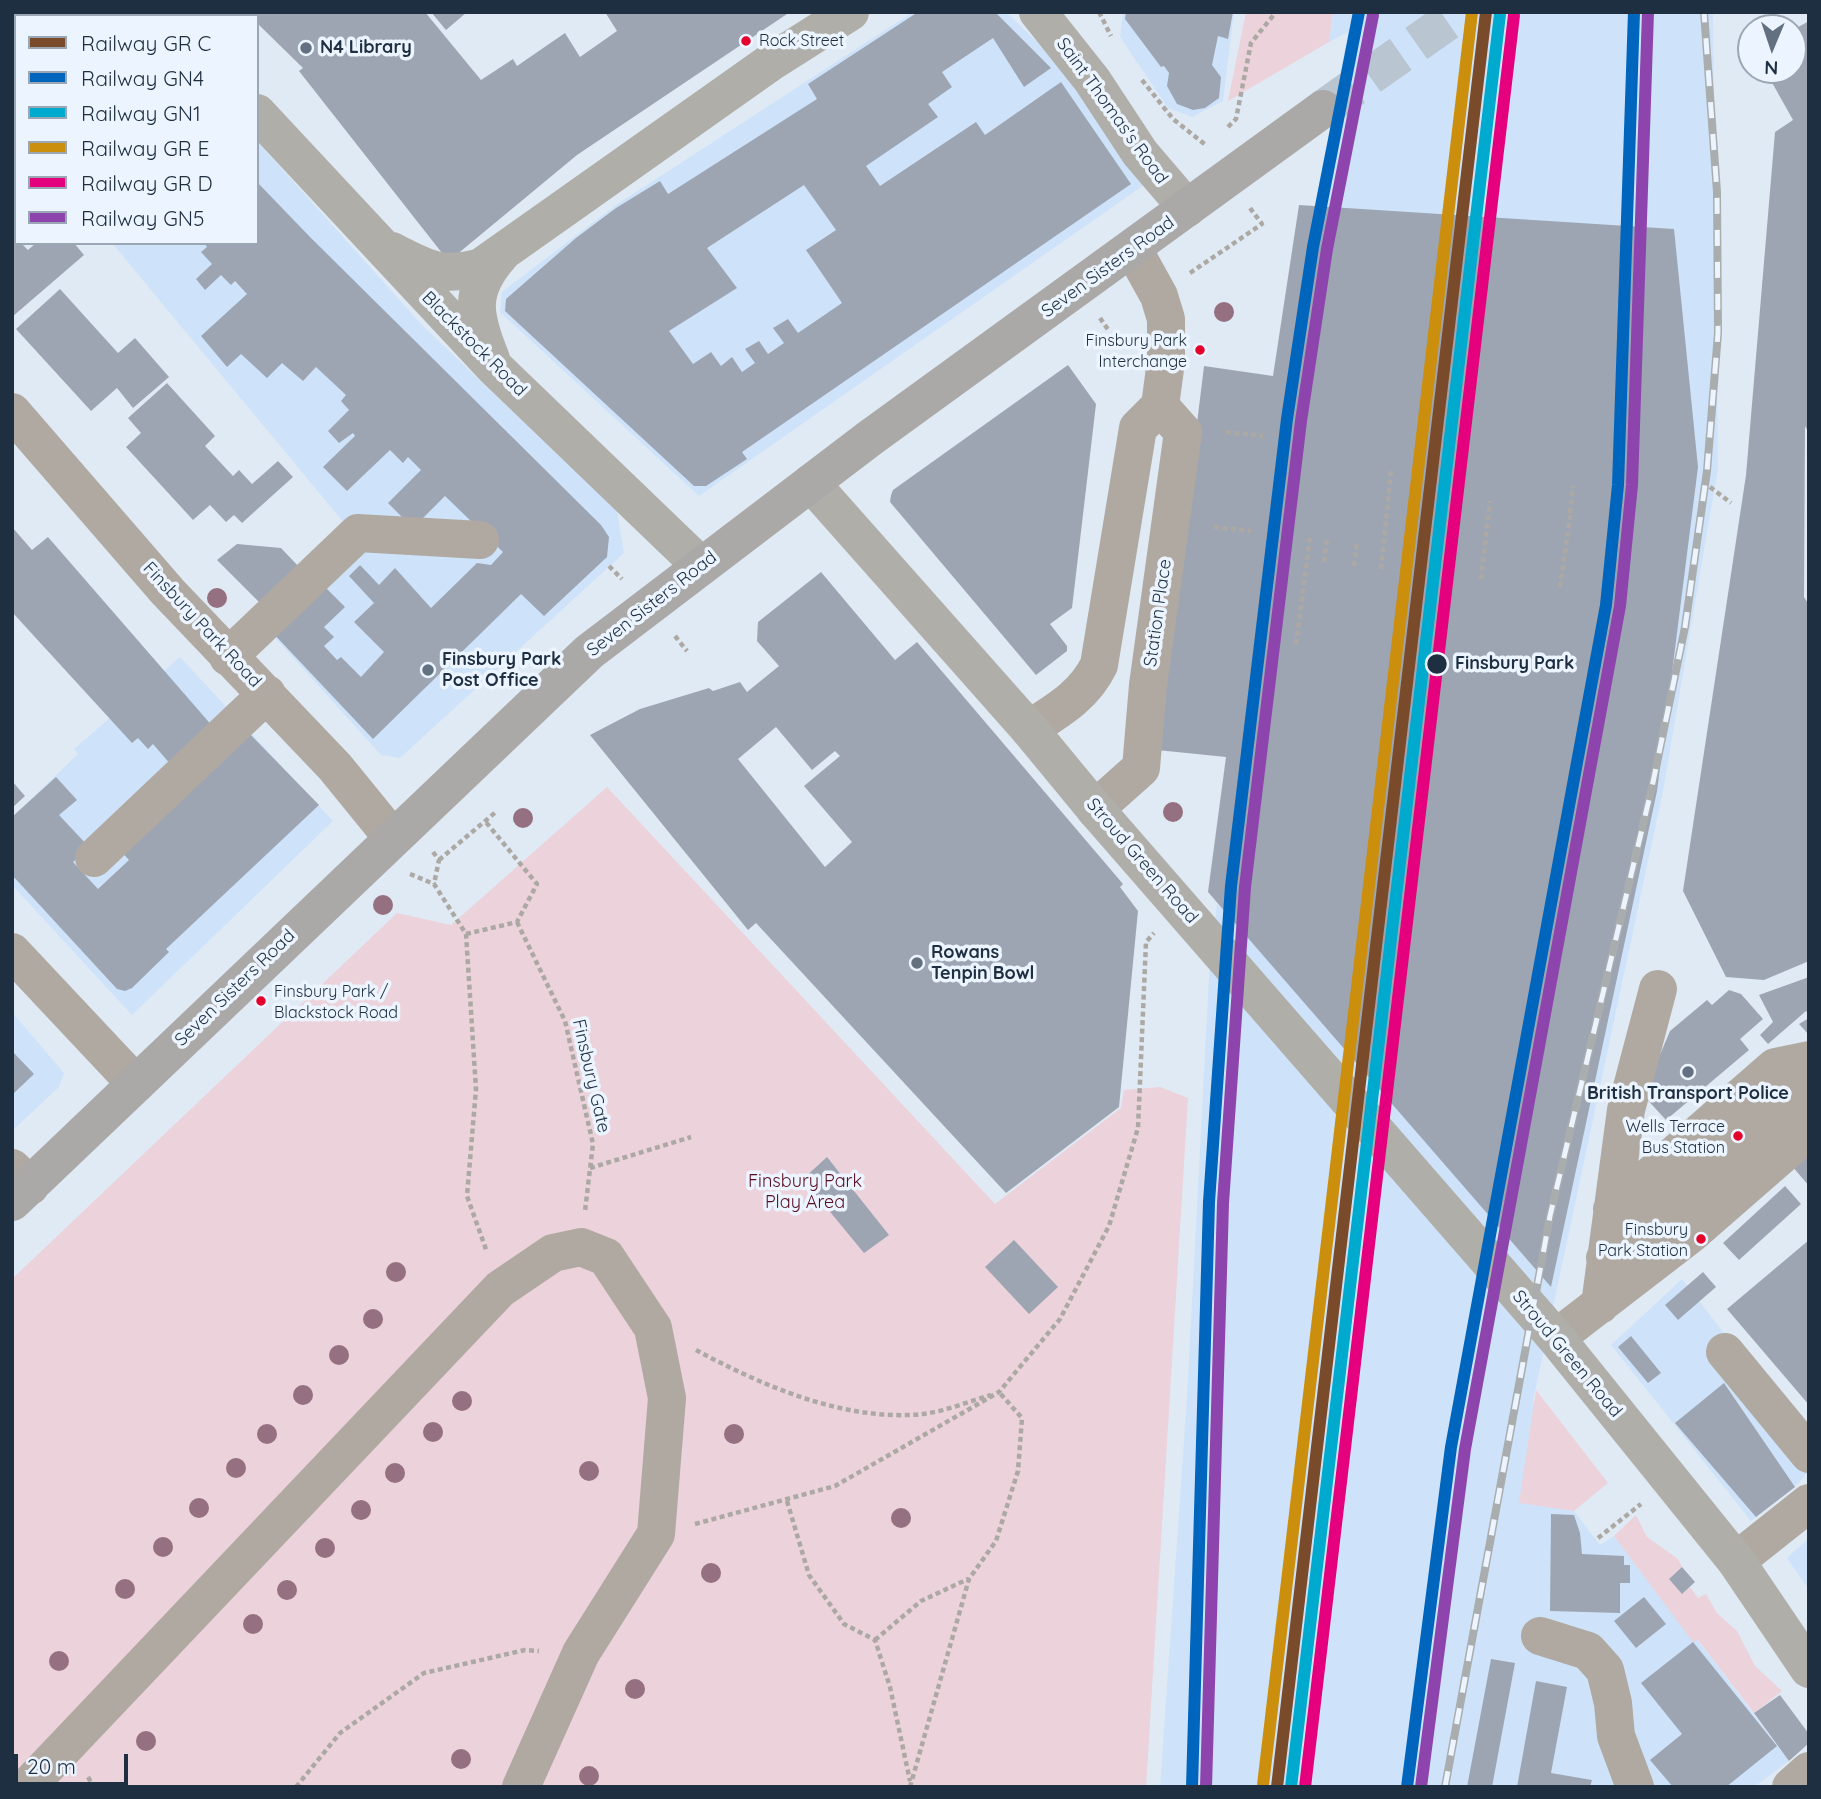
<!DOCTYPE html>
<style>
body{margin:0}
#map{position:relative;width:1821px;height:1799px;overflow:hidden;background:#e0eaf4;font-family:Quicksand,sans-serif}
canvas{display:block}
.frame{position:absolute;inset:0;border:14px solid #1e2f41;pointer-events:none}
.legend{position:absolute;left:14px;top:14px;width:245px;height:231px;box-sizing:border-box;background:#ecf5ff;border:2px solid #9aa6b3;margin:0;padding:9px 12px;list-style:none;font-size:21px;color:#1e2f41}
.legend li{display:flex;align-items:center;gap:14px;height:35px}
.legend b{width:35px;border:2px solid #9aa6b3}
.north{position:absolute;left:1737px;top:14px;width:70px;height:70px;box-sizing:border-box;background:#ecf5ff;border:2px solid #9aa6b3;border-radius:50%;rotate:182deg;font-size:19px;font-weight:700;line-height:28px;text-align:center;color:#1e2f41}
.north::after{content:'';display:block;margin:auto;width:24px;height:32px;background:#627080;clip-path:polygon(50% 0,100% 100%,50% 72%,0 100%)}
.scale{position:absolute;left:14px;top:1754px;width:114px;height:32px;box-sizing:border-box;border:4px solid #1e2f41;border-top:0;padding-left:9px;font-size:21px;line-height:24px;white-space:nowrap;color:#1e2f41;-webkit-text-stroke:5px #ecf5ff;paint-order:stroke}
</style>
<div id="map">
<canvas width="1821" height="1799"></canvas>
<div class="frame"></div>
<ul class="legend">
<li><b style="height:9px;background:#7a4b2a"></b>Railway GR C</li>
<li><b style="height:9px;background:#0065bd"></b>Railway GN4</li>
<li><b style="height:9px;background:#00a9ce"></b>Railway GN1</li>
<li><b style="height:9px;background:#cc8e0d"></b>Railway GR E</li>
<li><b style="height:9px;background:#e5007d"></b>Railway GR D</li>
<li><b style="height:9px;background:#8e44ad"></b>Railway GN5</li>
</ul>
<div class="north">N</div>
<div class="scale">20 m</div>
</div>
<script>
const ctx = document.querySelector('canvas').getContext('2d');
ctx.lineJoin = 'round';
function paint(path, color) {
  ctx.fillStyle = color;
  ctx.fill(path, 'evenodd');
}
function strokePath(path, color, width, dash) {
  ctx.strokeStyle = color;
  ctx.lineWidth = width;
  ctx.lineCap = dash ? 'butt' : 'round';
  ctx.setLineDash(dash || []);
  ctx.stroke(path);
}
function write(font, color, halo, rows, align = 'center') {
  ctx.font = font + ' Quicksand,sans-serif';
  ctx.lineWidth = 7;
  ctx.setLineDash([]);
  ctx.textBaseline = 'middle';
  ctx.strokeStyle = halo;
  ctx.fillStyle = color;
  for (const [text, x, y, turn = 0] of rows) {
    ctx.save();
    ctx.translate(x, y);
    ctx.rotate((+turn || 0) * Math.PI / 180);
    ctx.textAlign = isNaN(turn) ? turn : align;
    if (halo) ctx.strokeText(text, 0, 0);
    ctx.fillText(text, 0, 0);
    ctx.restore();
  }
}
const built = new Path2D(`
 M12,12H128L132,16H16V127L12,123Z
 M913,12H1006L1059,63L1144,185L699,496L500,312L502,292L616,205Z
 M1123,12H1234L1223,101L1192,117L1168,108L1120,37Z
 M1333,12H1713L1718,468L1663,791L1533,1401L1551,1455L1574,1511L1600,1545L1614,1536L1693,1641L1697,1639L1789,1761L1754,1787H1160L1187,1397L1210,958L1297,298L1348,32L1329,42Z
 M257,141L422,325L617,511L624,553L400,758L381,755L252,612L344,523L112,243H257Z
 M180,657L333,821L132,1015L12,885V817L78,754L74,749Z
 M12,1012L64,1073L59,1087L12,1131Z
 M1682,1279L1809,1443V1471L1795,1487L1751,1521L1611,1345Z
 M1809,1538V1590L1787,1558Z`);
const green = new Path2D(`
 M1246,12H1333L1329,42L1228,101Z
 M607,787L995,1204L1121,1108L1124,1090L1160,1087L1188,1098L1146,1787H12V1279L397,913L451,925Z
 M1536,1390L1608,1483L1574,1511L1519,1503Z
 M1636,1515L1647,1537L1678,1559L1682,1567L1670,1578L1682,1594L1690,1587L1698,1598L1706,1594L1717,1613L1737,1631L1755,1666L1782,1691L1754,1713L1698,1640L1693,1642L1614,1536Z`);
const building = new Path2D(`
 M12,12H98L101,16H16V39L12,42Z
 M247,12H425L481,80L513,59L517,66L565,33L580,57L617,31L605,12H790L577,155L455,256L442,253L299,71L303,68L257,23V16Z
 M431,12H467L446,30Z
 M918,12H995L1051,68L1024,87L993,38L942,72L952,87L928,104L938,117L866,166L880,186L976,122L985,135L1061,82L1131,184L742,452L747,459L706,486H694L505,311L506,299L576,238L616,208L660,181L668,194L817,99L808,84ZM804,185L836,230L806,250L842,303L798,333L788,319L773,328L784,343L768,354L759,341L745,349L755,363L742,372L732,357L721,366L711,352L693,364L669,331L737,288L707,248Z
 M1126,12H1233L1228,39L1218,36L1212,65L1221,77L1219,98L1205,108L1193,110L1177,104L1167,86L1169,73L1164,66L1161,67L1125,19Z
 M1809,21V433L1805,426L1804,597L1809,605V961L1764,980L1726,977L1683,891L1746,475L1775,132L1793,120L1765,70H1793V30Z
 M257,182L310,237L601,525L609,537L607,557L544,616L521,594L373,739L270,630L320,582L345,607L324,627L334,637L324,646L337,660L341,657L361,677L384,652L354,622L374,603L349,576L360,565L379,585L395,568L431,608L477,563L491,565L503,552L445,496L413,528L388,503L421,470L408,457L403,463L390,450L347,491L323,467L355,436L353,433L339,443L328,431L349,410L341,401L346,395L316,367L303,381L282,363L267,378L241,354L227,367L201,336L247,294L235,281L231,285L221,275L205,290L196,279L212,264L201,252L207,247L204,243H257Z
 M16,189V219L12,222V192Z
 M1299,205L1674,229L1698,467L1657,791L1551,1287L1208,892L1226,757L1157,750L1204,366L1273,376Z
 M12,233L16,243H21L28,250L36,243H74L84,255L12,317Z
 M60,289L118,353L135,338L169,377L133,408L117,388L91,411L16,329Z
 M1068,365L1096,404L1072,608L1050,624L1067,646V651L1036,675L890,502L891,495L893,490Z
 M167,383L215,436L205,446L233,476L239,470L252,484L278,461L293,477L242,523L234,515L226,522L210,505L193,520L126,447L141,433L128,418Z
 M12,527L32,550L48,537L214,728L172,766L153,744L148,749L138,738L132,743L12,612Z
 M237,544L281,548L300,568L261,604L217,560Z
 M821,572L895,660L917,642L1123,884L1120,887L1138,911L1119,1107L1006,1193L756,923L748,930L590,735L640,709L709,688L713,691L740,682L747,692L779,666L757,641L758,622ZM776,727L812,770L835,751L840,756L804,786L852,842L825,867L738,759Z
 M245,729L319,805L166,949L169,952L132,988L125,991L117,989L12,875V817L56,777L77,800L59,815L89,847L73,862L98,889L129,860L117,847Z
 M12,781L25,796L12,808Z
 M1809,977V1014L1806,1011L1768,1044L1760,1035L1773,1022L1759,995Z
 M1729,990L1741,994L1763,1019L1740,1039L1749,1050L1666,1120L1643,1095L1670,1031L1707,1000L1712,1005Z
 M1809,1018V1035L1799,1024Z
 M12,1051L34,1074L12,1095Z
 M1809,1152V1186L1792,1166Z
 M827,1157L889,1235L864,1253L803,1179Z
 M1785,1186L1801,1204L1739,1260L1723,1243Z
 M1014,1240L1058,1287L1029,1314L985,1267Z
 M1809,1240V1405L1727,1309Z
 M1703,1272L1716,1287L1678,1320L1665,1305Z
 M1631,1336L1661,1373L1648,1383L1618,1347Z
 M1724,1383L1795,1487L1756,1517L1675,1423Z
 M1551,1514L1574,1515L1580,1533L1582,1554L1624,1556V1565H1630V1583H1620V1613L1550,1611Z
 M1682,1567L1695,1582L1682,1594L1669,1579Z
 M1644,1597L1666,1624L1636,1648L1614,1621Z
 M1693,1642L1777,1746L1726,1787H1673L1650,1760L1682,1734L1641,1683Z
 M1491,1659L1515,1663L1492,1787H1467Z
 M1536,1681L1567,1687L1551,1773L1592,1780L1590,1787H1517Z
 M1780,1695L1809,1734V1743L1789,1761L1754,1713Z`);
const highwayTunnel = new Path2D(`
 M1323,109L1461,12`);
const path = new Path2D(`
 M1099,12L1111,36
 M1142,80L1173,119L1207,146
 M1228,127L1236,119L1251,43L1276,12
 M1190,273L1262,224L1250,208
 M1100,318L1109,331
 M1226,432L1263,436
 M1710,487L1731,503
 M1389,493L1391,469
 M1570,513L1573,486
 M1214,527L1251,531
 M1324,562L1327,538
 M609,566L622,579
 M1354,566L1357,541
 M1381,569L1389,492
 M1481,579L1490,501
 M1560,587L1571,510
 M675,636L687,651
 M1296,644L1310,537
 M433,852L439,860L434,884
 M439,860L497,811
 M410,874L434,884L466,934L476,1089L467,1196L487,1252
 M517,922L565,1021L593,1144L585,1211
 M466,934L517,922L537,884L485,821
 M590,1168L691,1137
 M696,1350C763,1386 845,1422 923,1414C946,1411 970,1401 991,1395
 M787,1501L809,1575L844,1624L875,1640L890,1687L910,1781
 M695,1524L835,1486L999,1392L1060,1319L1109,1226L1138,1128L1146,942L1154,933
 M1598,1538L1641,1504
 M875,1640L921,1601L968,1579
 M88,1777L94,1787
 M296,1787L340,1733L424,1673L525,1650L539,1651
 M910,1787L969,1579L996,1541L1018,1471L1022,1418L999,1392`);
const minor = new Path2D(`
 M12,412L168,592L335,767L392,837
 M228,657L358,533L480,540
 M1029,729C1057,711 1084,696 1099,665L1138,428L1160,406L1166,361V319L1159,296L1133,249
 M1095,809L1141,768L1148,685L1183,432L1160,406
 M94,858L267,694
 M12,952L136,1084
 M12,1168L30,1186
 M1612,1209L1775,1067L1809,1060
 M1605,1258L1809,1087
 M1600,1305L1626,1110L1658,989
 M1556,1338L1691,1234L1809,1131
 M1725,1352L1809,1454
 M1736,1561L1809,1503
 M1540,1636L1588,1651L1605,1670L1613,1703L1616,1736L1635,1787
 M27,1787L500,1289L553,1253L581,1247L606,1257L653,1328L667,1398L656,1534L581,1653L521,1787
 M1791,1787L1809,1771`);
const major = new Path2D(`
 M164,12L167,16
 M1038,12L1092,80L1140,153L1187,208
 M257,113L494,367L701,566
 M392,251C426,269 443,278 481,267L771,62L850,12
 M491,359C473,315 468,291 501,254
 M811,483L1029,729L1095,809L1556,1338L1736,1561L1809,1669`);
const highway = new Path2D(`
 M12,1202L589,652L870,438L1323,109`);
const rail = new Path2D(`
 M1445,1787L1550,1216L1652,787L1685,627L1707,471L1718,333L1717,192L1704,12`);
const rail1 = new Path2D(`
 M1277,1787L1486,12`);
const rail2 = new Path2D(`
 M1192,1787L1209,1202L1231,886L1287,419L1313,247L1359,12
 M1407,1787L1451,1447L1606,605L1618,485L1634,12`);
const rail3 = new Path2D(`
 M1291,1787L1500,14`);
const rail4 = new Path2D(`
 M1263,1785L1472,12`);
const rail5 = new Path2D(`
 M1305,1787L1514,15`);
const rail6 = new Path2D(`
 M1206,1787L1223,1203L1245,887L1301,421L1327,249L1373,15
 M1421,1787L1465,1449L1620,606L1632,485L1648,12`);
const trees = [
 [1224,312],
 [217,598],
 [1173,812],
 [523,818],
 [383,905],
 [396,1272],
 [373,1319],
 [339,1355],
 [303,1395],
 [462,1401],
 [433,1432],
 [267,1434],
 [734,1434],
 [236,1468],
 [589,1471],
 [395,1473],
 [199,1508],
 [361,1510],
 [901,1518],
 [163,1547],
 [325,1548],
 [711,1573],
 [125,1589],
 [287,1590],
 [253,1624],
 [59,1661],
 [635,1689],
 [146,1741],
 [461,1759],
 [589,1776]
];
const markers = [
 [746,41,6,"#e4002b"],
 [306,48,7,"#627080"],
 [1200,350,6,"#e4002b"],
 [1437,664,11,"#1e2f41"],
 [428,670,7,"#627080"],
 [917,963,7,"#627080"],
 [261,1001,6,"#e4002b"],
 [1688,1072,7,"#627080"],
 [1738,1136,6,"#e4002b"],
 [1701,1239,6,"#e4002b"]
];
const busNames = [
 ["Rock Street",759,41,"left"],
 ["Finsbury Park",1187,341],
 ["Interchange",1187,362],
 ["Finsbury Park /",274,992,"left"],
 ["Blackstock Road",274,1013,"left"],
 ["Wells Terrace",1725,1127],
 ["Bus Station",1725,1148],
 ["Finsbury",1688,1230],
 ["Park Station",1688,1251]
];
const poiNames = [
 ["N4 Library",320,48],
 ["Finsbury Park",442,660],
 ["Post Office",442,681],
 ["Rowans",931,953],
 ["Tenpin Bowl",931,974],
 ["British Transport Police",1688,1094,"center"]
];
const streetNames = [
 ["Saint Thomas's Road",1112,111,54],
 ["Seven Sisters Road",1108,267,-36],
 ["Blackstock Road",474,344,45],
 ["Seven Sisters Road",652,604,-38],
 ["Station Place",1158,613,-82],
 ["Finsbury Park Road",202,625,47],
 ["Stroud Green Road",1142,861,49],
 ["Seven Sisters Road",235,988,-44],
 ["Finsbury Gate",591,1076,77],
 ["Stroud Green Road",1567,1354,50]
];
const stopNames = [
 ["Finsbury Park",1455,664]
];
const parkNames = [
 ["Finsbury Park",805,1182],
 ["Play Area",805,1203]
];
paint(built, '#cee3f9');
paint(green, '#ecd2da');
paint(building, '#9da5b3');
strokePath(highwayTunnel, '#b9c5d0', 38, [38, 19]);
strokePath(path, '#aca9a5', 4.5, [5, 3.5]);
strokePath(minor, '#b0a9a2', 38);
strokePath(major, '#b0aea9', 38);
strokePath(highway, '#aba9a8', 38);
strokePath(rail, '#aaadad', 8);
strokePath(rail, '#ecf5ff', 5, [16]);
strokePath(rail1, '#7a4b2a', 12);
strokePath(rail2, '#0065bd', 12);
strokePath(rail3, '#00a9ce', 12);
strokePath(rail4, '#cc8e0d', 12);
strokePath(rail5, '#e5007d', 12);
strokePath(rail6, '#8e44ad', 12);
ctx.fillStyle = '#957080';
for (const [x, y] of trees) {
  ctx.beginPath();
  ctx.arc(x, y, 10, 0, 2 * Math.PI);
  ctx.fill();
}
for (const [x, y, r, color] of markers) {
  const dot = new Path2D();
  dot.arc(x, y, r, 0, 2 * Math.PI);
  ctx.fillStyle = color;
  ctx.fill(dot);
  strokePath(dot, '#ecf5ff', 2.5);
}
write('16px', '#1e2f41', '#ecf5ff', busNames, 'right');
write('bold 18px', '#1e2f41', '#ecf5ff', poiNames, 'left');
write('18px', '#1e2f41', '#ecf5ff', streetNames);
write('bold 18px', '#1e2f41', '#ecf5ff', stopNames, 'left');
write('18px', '#580d22', '#ecf5ff', parkNames);
</script>
